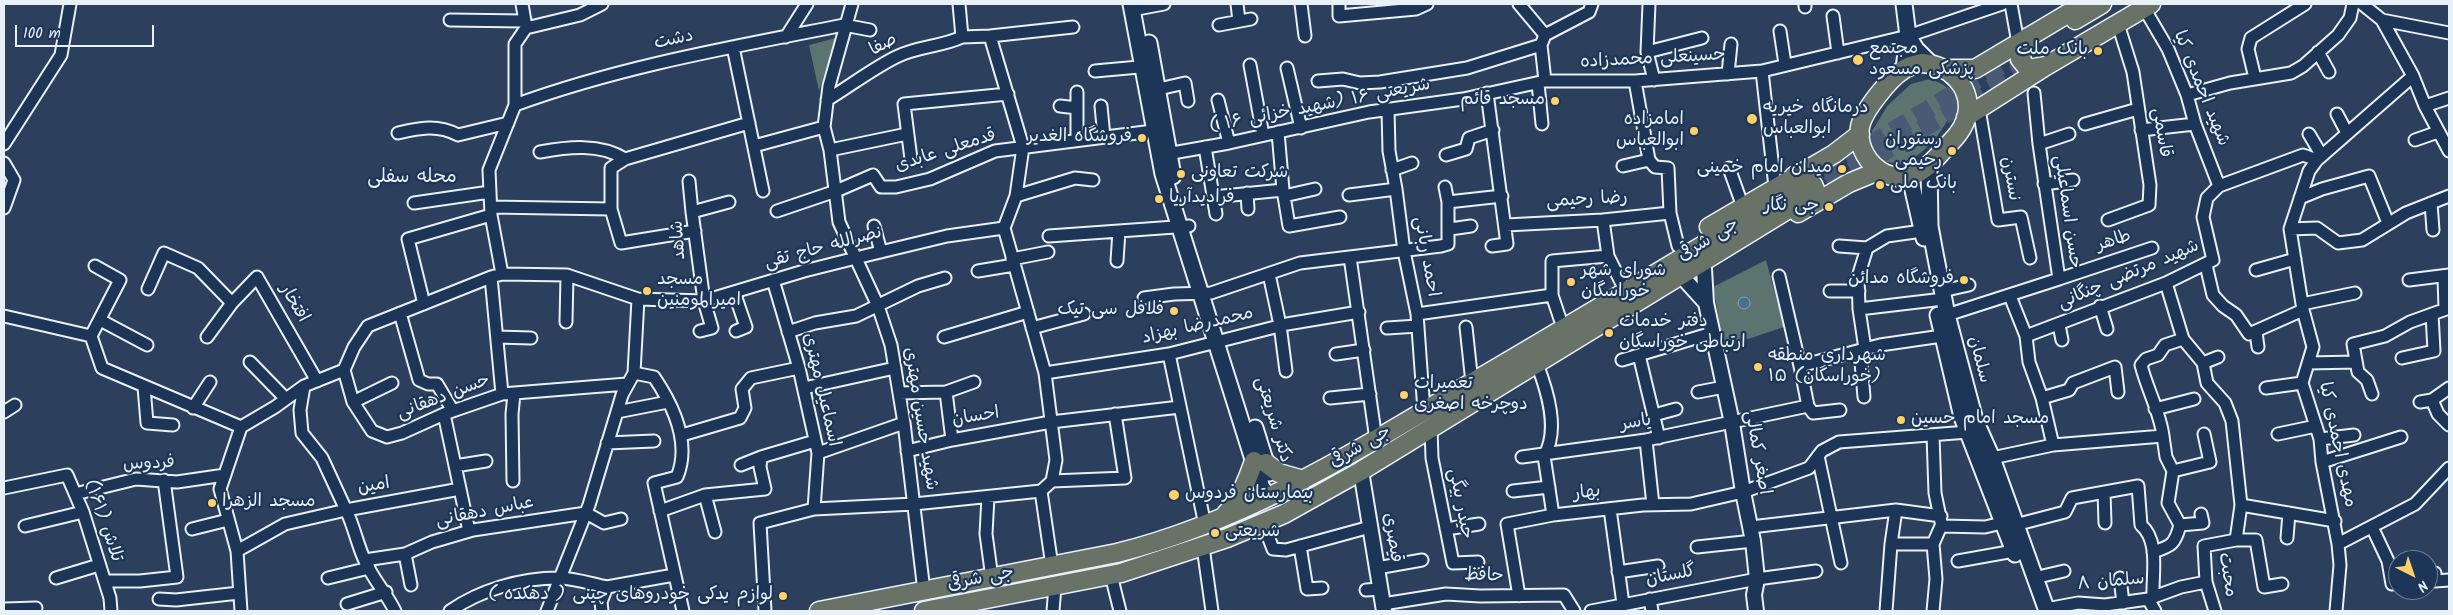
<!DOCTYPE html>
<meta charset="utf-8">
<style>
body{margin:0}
#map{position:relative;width:2453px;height:615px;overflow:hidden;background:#2c3f5d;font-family:Kalam,sans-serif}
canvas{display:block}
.frame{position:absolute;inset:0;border:5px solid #e8f1f8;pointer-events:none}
.north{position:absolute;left:2388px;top:550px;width:50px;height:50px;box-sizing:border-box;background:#1d3557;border:1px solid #6e8097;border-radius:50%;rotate:139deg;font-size:14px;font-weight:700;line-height:20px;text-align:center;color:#e8f1f8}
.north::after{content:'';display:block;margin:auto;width:18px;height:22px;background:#ffd166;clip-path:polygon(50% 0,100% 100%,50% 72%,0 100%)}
.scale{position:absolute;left:15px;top:25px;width:139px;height:22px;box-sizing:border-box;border:2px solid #e8f1f8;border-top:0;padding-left:6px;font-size:15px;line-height:18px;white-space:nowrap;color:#e8f1f8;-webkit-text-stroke:4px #1d3557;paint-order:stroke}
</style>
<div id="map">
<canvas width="2453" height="615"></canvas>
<div class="frame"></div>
<div class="north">N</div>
<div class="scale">100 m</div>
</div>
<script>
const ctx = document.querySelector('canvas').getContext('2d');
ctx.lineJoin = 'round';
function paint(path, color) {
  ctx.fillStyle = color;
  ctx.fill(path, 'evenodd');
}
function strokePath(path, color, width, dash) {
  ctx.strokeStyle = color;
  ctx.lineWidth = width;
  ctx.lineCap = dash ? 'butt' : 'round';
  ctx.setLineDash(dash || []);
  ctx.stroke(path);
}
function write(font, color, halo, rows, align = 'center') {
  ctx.font = font + ' Kalam,"Playpen Sans Arabic",sans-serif';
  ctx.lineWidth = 4.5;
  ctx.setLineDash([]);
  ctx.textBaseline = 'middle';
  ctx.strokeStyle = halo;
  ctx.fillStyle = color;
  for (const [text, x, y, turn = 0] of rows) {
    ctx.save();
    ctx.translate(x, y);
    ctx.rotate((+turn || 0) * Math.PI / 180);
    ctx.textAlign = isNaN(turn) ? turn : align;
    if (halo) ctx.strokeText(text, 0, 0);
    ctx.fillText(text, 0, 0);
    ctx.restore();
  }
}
const green = new Path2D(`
 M836,38L819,91L809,45Z
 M1930,79C1944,84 1950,87 1955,101C1950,124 1926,155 1903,163C1898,165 1889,162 1884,161L1874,150L1872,131L1888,105L1911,84Z
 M1766,260L1784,327L1724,347L1713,287Z`);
const water = new Path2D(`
 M1738 303a6 6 0 1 1 12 0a6 6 0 1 1-12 0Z`);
const primaryTunnel = new Path2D(`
 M1800,187L2036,44
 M1805,199L2044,56`);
const minor = new Path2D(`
 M522,4L526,27
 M852,4L829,86L824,127L830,150L839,222L878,306L891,345L904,423L924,591
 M959,4L962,37L990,36L1073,27
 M1237,4L1239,21
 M1301,4L1305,36
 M1339,4V16L1416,9L1427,4
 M1519,4L1545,35L1541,45L1545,81
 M1649,4L1647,52L1654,80
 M1805,4V7
 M2011,4L2018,43
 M2362,4L2382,20L2413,76L2425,106L2449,151
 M2144,8L2168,49L2187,95L2195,124L2219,186
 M1132,10L1164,4
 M1833,16L1838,53
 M450,20L525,21
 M2382,20L2449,33
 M1219,25L1251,19
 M1780,31L1785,64
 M1545,35L1589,12L1592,4
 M786,37L807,4
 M733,47L763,191
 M1647,52L1702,38
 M2318,52L2329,72
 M1250,65L1263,135
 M1287,68L1301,128
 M1095,71L1150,66
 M1762,71L1775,187
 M1728,74L1731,44
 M2255,78L2248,49L2251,38L2305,4
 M1318,81L1343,79L1360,83L1380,82L1467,68L1541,45
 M1635,81L1649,160
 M1538,83L1542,124
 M1150,91L1185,83L1188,101
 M1487,93L1507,244L1492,246
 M2187,95L2230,83L2291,73L2303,66L2338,35L2350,18L2353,4
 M827,100C850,86 872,69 896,57C917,46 941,47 962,37
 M1218,100L1229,143
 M515,105C622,66 733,47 844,25L870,30
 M1060,106L1077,108
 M1101,106L1104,137
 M2425,106L2449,98
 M1388,109L1389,151L1396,189L1404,251L1417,314L1424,411
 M1979,109L1998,220L2021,217L2030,258
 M2337,114L2347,133
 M2085,124L2138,109
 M2141,130L2195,124
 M1278,132L1283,190L1289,226L1340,217
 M398,133C419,128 438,124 458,135L508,123
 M2309,134L2322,156
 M1077,140V92
 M2415,140L2438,132
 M4,144L61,55L70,4
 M2039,144L2069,134
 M754,146L824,127
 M1205,147L1216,214
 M830,150L907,134
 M540,152C568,147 600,143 625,159
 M1161,155L1229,143L1369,112L1463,99L1545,81H1635L1762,71L1908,36L2002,4
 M1446,155L1466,149L1469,138L1493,130
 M911,159L904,104L1008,94
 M4,163L14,180L4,208
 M1623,166L1649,160L1655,167L1668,168L1670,213L1678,246
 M1729,168L1743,207
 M1392,170L1412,163
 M689,181L692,212
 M2044,184L2073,180
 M1445,187L1448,202
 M1247,193L1248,209
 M1349,195L1396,189
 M1016,196L1075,178L1093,180
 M1284,196L1315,189
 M1213,197L1283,190
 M2300,198L2322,189L2369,176L2388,223
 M414,203L490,192
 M2431,203L2433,230
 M491,207L611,209
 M777,211L836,191L873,175L881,187H896L930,179L995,151L1161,130
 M1603,220L1608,256L1621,282
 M2108,220L2149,205L2150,185L2133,72L2118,24
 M1506,225L1603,220L1670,213
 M874,226L881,252
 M1450,229L1471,226
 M2290,229L2317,228L2338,243L2362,240L2406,213L2449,196
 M695,231L621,243L611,209V168L625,159L749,123
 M1049,236L1189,226
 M1839,246L1867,248
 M1350,257L1376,440
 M1012,259L1048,252
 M1117,261L1119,231
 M2206,265L2213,295L2223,306L2236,315L2249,334L2303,310
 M95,266L120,280L91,336L102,368L241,427
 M2256,270L2295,259
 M978,271L1014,265
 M502,274L491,215L489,170L515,105V44L526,28L580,15L602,4
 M1269,274L1280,325L1286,371
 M1779,276L1800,366
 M491,277L502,394
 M2444,277L2445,309
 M2059,279L2152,248
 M773,280L799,368L818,453L814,509
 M2409,280L2449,275
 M2166,283L2183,339L2203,363L2207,383L2225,403L2232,421L2241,505L2236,540
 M148,289L164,253L198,268L232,303L207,337
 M1830,291H1859
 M1942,291L1969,285
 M734,292L746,327L736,331
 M2010,296L2026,336L2029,362L2042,398L2053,445L2163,436L2166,457L2173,471L2168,503L2180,525C2175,544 2172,546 2153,552
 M1144,298L1174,294L1211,293L1300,263L1441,246L1448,244V202L1502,196
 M232,303L257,277L317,381
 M424,304L408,239L491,215
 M2302,304L2355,293
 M2100,306L2107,329
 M1859,309L1935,300
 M400,313L419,380L428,384H437L453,411
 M1417,314L1552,295
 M1947,315L2059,279L2039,144L2034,93
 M4,316L91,336
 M1560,319L1552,295V261L1608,256
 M100,320L147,345
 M566,322L567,275
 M2059,325L2062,340
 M1466,327L1472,383
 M1032,328L1084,314
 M1387,328L1418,326
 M700,331L712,328L704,301L692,212L729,202
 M788,332L815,323L856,316L918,286L945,278
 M2256,332L2258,347
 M2026,336L2166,283L2213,260L2203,217L2207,198L2219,186L2303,155L2317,160
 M497,337L531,338
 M944,337L1028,312
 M1865,349L1859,309L1858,277L1867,248L1887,236L1922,231
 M1860,351L1864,397
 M1169,354L1205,525
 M1336,354L1364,350
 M1639,355L1659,438
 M2402,358L2434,351L2432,314
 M1622,360L1712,333
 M250,362L286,399
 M2203,363L2218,357
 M2308,363L2356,362
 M1537,364C1547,390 1560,430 1544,456L1553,515
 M344,370L353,402L372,431L387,437L402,433L444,414L502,394L627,384
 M634,373L654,377C673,405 691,443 677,477L654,483L683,611
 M1045,373L1169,354L1287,324L1359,312
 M144,387L147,423L173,425
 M804,388L895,368
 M2266,388L2302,383
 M2449,388L2432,400L2438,414L2449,425
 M946,392L952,440
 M1698,392L1724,387
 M899,393L946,392L974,382
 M2372,394L2367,380L2358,372L2353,344L2385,336L2410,322L2449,308
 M1330,398L1370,394
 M2042,398L2069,390L2073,383L2115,367L2118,392
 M353,402L392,383
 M2420,402L2432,400
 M1808,406L1813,413L1840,410
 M193,408L210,382
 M2155,409L2194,399
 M4,412L15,405
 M617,412L668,402
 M444,414L469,531
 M1654,415L1676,409
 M241,427L275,407L304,386L344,370L354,347L368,326L491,277L502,274L567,275L638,299L704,301L804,271L868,255L947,236L1004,228L1016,196L1023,147L990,36
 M241,427L220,489L237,551L241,611
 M1431,428L1432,458L1453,563L1478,562
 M2278,434L2316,426
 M682,435L740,418L745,408L742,389L751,378L799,368
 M1933,435L1935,493L1941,522
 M2163,436C2160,412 2147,389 2141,365L2146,359L2158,355L2165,345L2183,339
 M2320,439L2354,435
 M1646,440L1653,505
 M607,443L654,441
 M907,451L952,440L1051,422L1180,407
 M818,453L904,423
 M1818,456L1841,563
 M1522,457L1646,440L1808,406L1800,366L1880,345L1942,336
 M1992,458L2053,445
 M2322,462L2401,437
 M741,465L761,457
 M455,466L486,461
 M2173,471L2210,462L2204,434
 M513,481L512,414L514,394
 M1052,481L1125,478L1115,414
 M4,488L67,475L83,512L110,598L111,611
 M1041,491L1052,566
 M1513,491L1549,487
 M2104,492L2105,523
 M75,494L136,479L177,482L225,475
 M988,497L986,534L992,578
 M2241,505L2335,521
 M1610,509L1623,604
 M660,511L705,495
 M1263,523L1273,549L1286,550L1370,527
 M2015,525L2065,512L2072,498L2138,486L2141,525C2160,541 2152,575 2153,598
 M2180,525L2203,523L2201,514
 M25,526L83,512
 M1751,527L1896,510L1941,516
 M2372,527L2388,561L2392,584
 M192,529L228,520
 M1446,529L1479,524
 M715,532L705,495L765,489L760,467L761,457L815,441
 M2287,538L2289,513
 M1891,544H1933
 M2338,544L2322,462L2320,439L2302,383L2313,347L2303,310L2290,229L2309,171L2317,160L2413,76
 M1300,546L1307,589L1322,588
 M1203,547L1212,611
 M1697,547L1753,541
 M237,551L285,524L346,510L322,458L302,433L300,410L304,386
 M405,554L411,585
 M365,560L405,554L432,542L473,530L586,513L604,523L621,519
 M1958,561L2014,551
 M1377,568L1422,560
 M1618,572L1658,566
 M2435,573V581L2449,580
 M1111,575L1120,611
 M56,578L99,565
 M328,578L369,568
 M2034,578L2064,571
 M2120,578L2123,603
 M105,581H140L177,577L164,480
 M1366,590L1381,589
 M1519,596L1507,524L1553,515L1643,505L1691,504L1743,492L1809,468L1822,451L1839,442L1968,432
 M159,599L176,600L239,593
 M1650,599L1652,611
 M2148,599L2155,611
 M347,604L386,592
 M1383,604L1446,594L1480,596L1564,595L1574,611
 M5,609L36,608
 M2046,609L2078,603L2105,605L2148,599L2181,587L2206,582
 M395,611C386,593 373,579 365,561C357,544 354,526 346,510L460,489
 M450,611C480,590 521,578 558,578C574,578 592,584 607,587
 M547,611L589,505L622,395L634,373L638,299
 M602,611L601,602L607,587L674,575
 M765,611L760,523L814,509L914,504L1041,491L1052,481L1056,460L1045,373L1004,228
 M1053,611L1055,586
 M1591,611L1757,579L1816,571
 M1886,611L1891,544L1896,510
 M1933,611L1936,579L1933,544L1941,526L1985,527L2002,523
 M2215,611L2206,582L2204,546L2236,540H2256L2264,587L2282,584
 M2336,611L2340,565L2338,544L2415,504L2449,468`);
const tertiary = new Path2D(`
 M1704,269L1706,303L1732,423L1743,492L1753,541L1757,579L1754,595L1756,611
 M1686,281L1706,303
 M1361,471L1384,611`);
const secondary = new Path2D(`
 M1131,4L1163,174L1262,488L1269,496
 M1904,4L1908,36L1904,69
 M1908,36L1916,49L1930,63
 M1149,43L1173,176
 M1929,167L1930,226L1934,248L1947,315L1975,420L1992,458L2047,611
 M1910,177L1924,238
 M1938,315L1962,417L2015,554
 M1255,428L1269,473`);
const primary = new Path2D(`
 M2075,20L2102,4
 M2028,37L2020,59L2028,69L2046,66
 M1921,63C1950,64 1975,89 1966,119C1962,131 1954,139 1946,147C1930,166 1912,185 1886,174C1868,166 1857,146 1860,127C1863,111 1889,79 1903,70C1908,66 1915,65 1921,63Z
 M1947,69H1975L2084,4
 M1966,117L2046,66L2151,4
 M1794,176C1811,175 1816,186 1817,201
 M1798,213L1849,183L1878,171
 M1709,227L1834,154L1860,134
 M1266,463L1279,473L1303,480
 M1225,515C1240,499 1247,481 1254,461
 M819,611L1117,553C1242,522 1352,454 1461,389C1574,323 1687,255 1800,187
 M924,611L1121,573L1227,538L1284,514L1361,471L1805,199`);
const markers = [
 [2098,51,5,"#ffd166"],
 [1858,60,6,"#ffd166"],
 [1555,101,5,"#ffd166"],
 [1752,119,6,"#ffd166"],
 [1694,131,5,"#ffd166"],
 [1142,138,5,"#ffd166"],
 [1952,151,5,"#ffd166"],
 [1842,169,5,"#ffd166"],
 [1181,174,5,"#ffd166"],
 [1880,185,5,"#ffd166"],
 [1159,199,5,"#ffd166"],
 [1829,207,5,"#ffd166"],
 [1964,280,5,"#ffd166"],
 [1571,282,5,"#ffd166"],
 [647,291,5,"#ffd166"],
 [1174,311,5,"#ffd166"],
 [1609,333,5,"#ffd166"],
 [1758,367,5,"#ffd166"],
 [1404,395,5,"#ffd166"],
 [1901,420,5,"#ffd166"],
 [1174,495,6,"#ffd166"],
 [212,503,5,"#ffd166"],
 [1215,533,5,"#ffd166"],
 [783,596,5,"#ffd166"]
];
const streetNames = [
 ["دشت",674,41,-12],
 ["صفا",884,46,-28],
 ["حسینعلی محمدزاده",1653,60,-3],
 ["شهید احمدی کیا",2200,89,68],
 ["شریعتی ۱۶ (شهید خزائی ۱۶ )",1320,107,-11],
 ["قاسمی",2160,133,81],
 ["قدمعلی عابدی",946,152,-18],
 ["نسترن",2009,179,80],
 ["رضا رحیمی",1587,201,-3],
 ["حسن اسماعیلی",2066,212,82],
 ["شاهد",680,240,-94],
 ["جی شرقی",1709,241,-31],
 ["طاهر",2114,242,-18],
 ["نصرالله حاج تقی",824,249,-15],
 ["احمد ربانی",1425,257,80],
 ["شهید مرتضی چنگانی",2129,276,-23],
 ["افتخار",293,304,60],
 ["محمدرضا بهزاد",1198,327,-13],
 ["سلمان",1978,360,75],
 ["اسماعیل مهتری",820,390,77],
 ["حسن دهقانی",444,398,-21],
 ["احسان",976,418,-9],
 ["شهید حسین مهتری",919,419,81],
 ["دکتر شریعتی",1272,420,73],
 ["یاسر",1636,424,-9],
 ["مهدی احمدی کیا",2336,445,78],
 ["جی شرقی",1361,448,-30],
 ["اصغر کمالی",1756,453,80],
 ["فردوس",149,465,-2],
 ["امین",374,487,-9],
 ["بهار",1587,494,-6],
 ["حیدر بیگی",1459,504,79],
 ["عباس دهقانی",485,513,-11],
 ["تلاش (۱۶۱)",102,521,71],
 ["قیصری",1391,538,81],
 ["محبت",2226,575,81],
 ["حافظ",1484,577,2],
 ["گلستان",1671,577,-11],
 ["جی شرقی",981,580,-11],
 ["سلمان ۸",2111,583,-5]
];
const poiNames = [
 ["مجتمع",1869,50],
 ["پزشکی مسعود",1869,71],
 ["بانک ملت",2088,51,"right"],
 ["مسجد قائم",1545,101,"right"],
 ["درمانگاه خیریه",1763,109],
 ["ابوالعباس",1763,130],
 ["امامزاده",1684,121,"right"],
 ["ابوالعباس",1684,142,"right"],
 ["فروشگاه الغدیر",1132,138,"right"],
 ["رستوران",1942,141,"right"],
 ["رحیمی",1942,162,"right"],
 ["میدان امام خمینی",1832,169,"right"],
 ["شرکت تعاونی",1191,174],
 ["بانک ملی",1890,185],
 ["فرادیدآریا",1169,199],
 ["جی نگار",1819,207,"right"],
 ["شورای شهر",1581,272],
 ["خوراسگان",1581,293],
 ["فروشگاه مدائن",1954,280,"right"],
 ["مسجد",657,281],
 ["امیرالمومنین",657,302],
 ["فلافل سی تیک",1164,311,"right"],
 ["دفتر خدمات",1619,323],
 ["ارتباطی خوراسگان",1619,344],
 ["شهرداری منطقه",1768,357],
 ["۱۵ (خوراسگان)",1768,378],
 ["تعمیرات",1414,385],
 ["دوچرخه اصغری",1414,406],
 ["مسجد امام حسین",1911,420],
 ["بیمارستان فردوس",1185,495],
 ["مسجد الزهرا",222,503],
 ["شریعتی",1225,533],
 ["لوازم یدکی خودروهای چینی ( دهکده )",773,596,"right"]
];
const neighbourhoodNames = [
 ["محله سفلی",412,179]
];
paint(green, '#5c7470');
paint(water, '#46708d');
strokePath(water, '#87a4b8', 1);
strokePath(primaryTunnel, '#485a74', 18, [18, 9]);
strokePath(minor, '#e8f1f8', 15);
strokePath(tertiary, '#e8f1f8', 18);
strokePath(secondary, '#e8f1f8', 19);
strokePath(primary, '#e8f1f8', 21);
strokePath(minor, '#1d3557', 11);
strokePath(tertiary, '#1d3557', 14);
strokePath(secondary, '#1d3557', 15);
strokePath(primary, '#697266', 18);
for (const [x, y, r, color] of markers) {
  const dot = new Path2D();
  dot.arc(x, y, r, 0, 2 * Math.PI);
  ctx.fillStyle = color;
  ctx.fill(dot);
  strokePath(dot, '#1d3557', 2);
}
write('18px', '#e8f1f8', '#1d3557', streetNames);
write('18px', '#e8f1f8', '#1d3557', poiNames, 'left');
write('19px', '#e8f1f8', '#1d3557', neighbourhoodNames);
</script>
